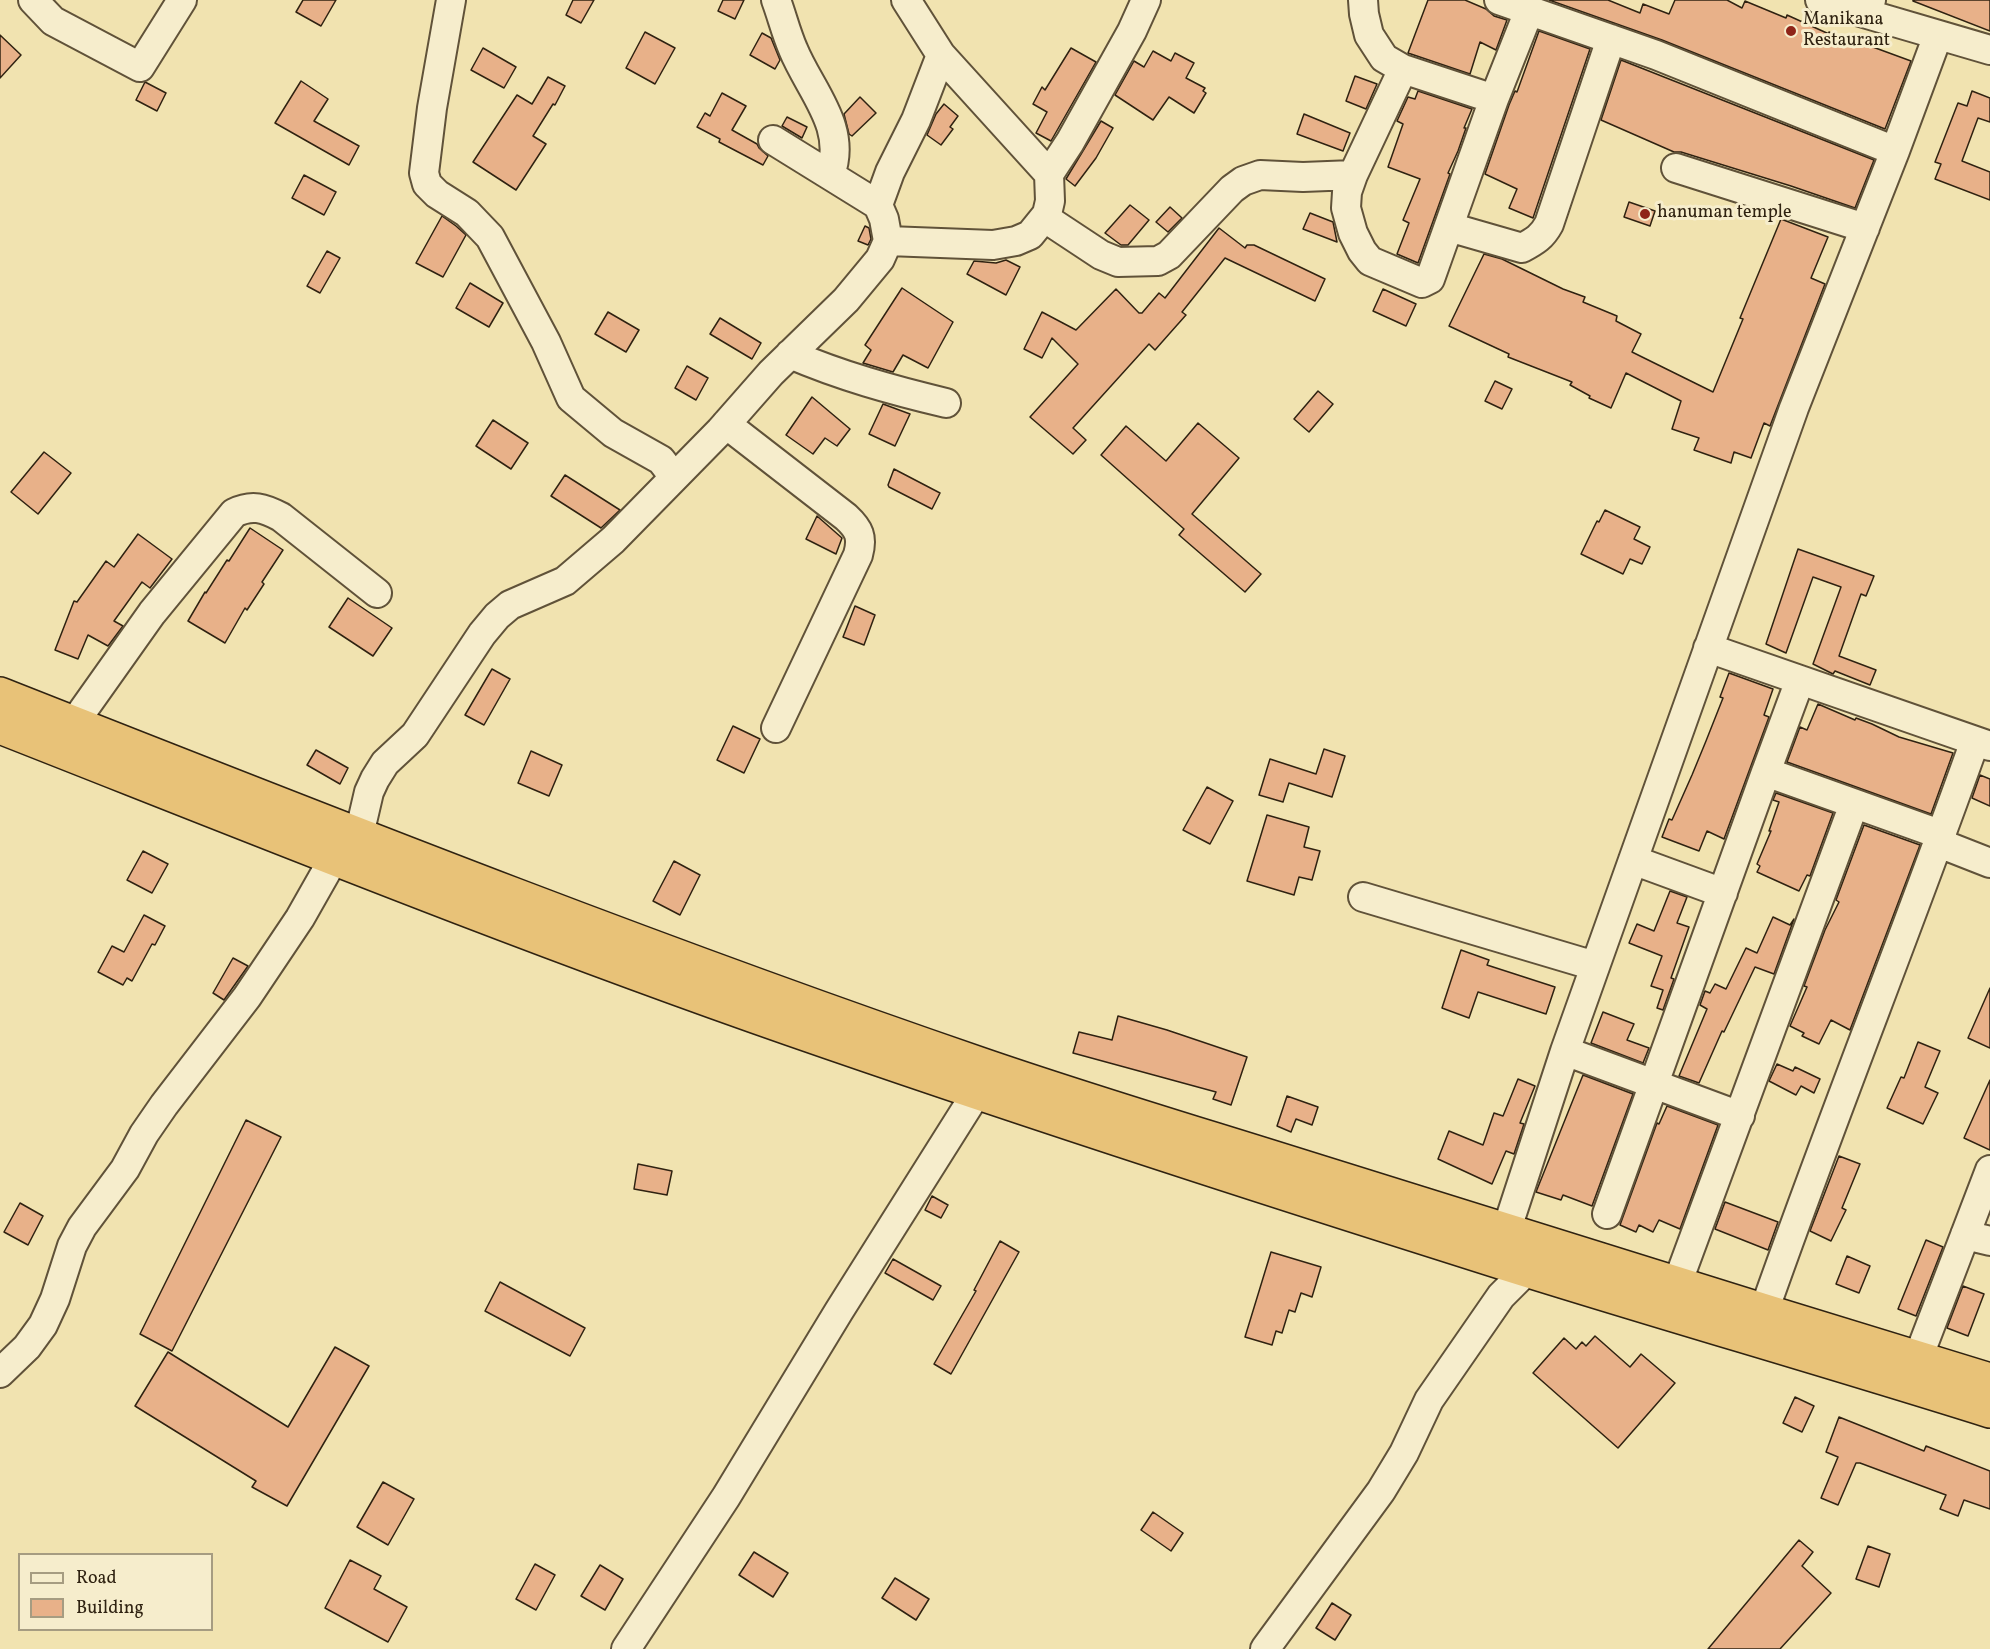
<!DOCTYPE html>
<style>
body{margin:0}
#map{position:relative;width:1990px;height:1649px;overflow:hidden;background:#f1e3b0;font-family:Vollkorn,serif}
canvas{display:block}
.legend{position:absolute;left:18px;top:1553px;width:195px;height:78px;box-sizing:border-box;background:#f6edcc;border:2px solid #a69c81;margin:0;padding:8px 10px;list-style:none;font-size:18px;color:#2f2211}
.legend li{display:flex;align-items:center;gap:12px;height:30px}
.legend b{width:30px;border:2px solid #a69c81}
</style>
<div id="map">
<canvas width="1990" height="1649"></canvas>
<ul class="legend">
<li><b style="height:8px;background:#f6edcc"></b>Road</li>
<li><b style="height:16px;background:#e8b189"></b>Building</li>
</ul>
</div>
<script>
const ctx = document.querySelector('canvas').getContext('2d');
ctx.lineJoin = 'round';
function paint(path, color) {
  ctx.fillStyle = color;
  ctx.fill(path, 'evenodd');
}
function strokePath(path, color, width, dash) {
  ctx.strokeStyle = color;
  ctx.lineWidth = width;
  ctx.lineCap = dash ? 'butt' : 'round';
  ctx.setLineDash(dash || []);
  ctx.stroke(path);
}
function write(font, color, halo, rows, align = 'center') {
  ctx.font = font + ' Vollkorn,serif';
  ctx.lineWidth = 6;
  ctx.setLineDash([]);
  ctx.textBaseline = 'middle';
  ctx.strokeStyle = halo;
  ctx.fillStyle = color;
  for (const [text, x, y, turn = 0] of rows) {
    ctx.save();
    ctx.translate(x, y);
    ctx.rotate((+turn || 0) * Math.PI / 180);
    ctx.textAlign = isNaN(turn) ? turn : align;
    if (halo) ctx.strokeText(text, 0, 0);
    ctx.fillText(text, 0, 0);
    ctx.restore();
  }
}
const building = new Path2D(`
 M303,0H336L321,26L296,12Z
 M573,0H594L581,23L566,15Z
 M723,0H744L735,19L718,11Z
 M1428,0H1465L1486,9L1494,16L1507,20L1496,50L1480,42L1470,74L1408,53Z
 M1549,0H1608L1640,13L1643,4L1669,14L1675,0H1727L1742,8L1745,1L1786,18L1787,15L1829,34V32L1850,41L1851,39L1911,61L1885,129L1662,40Z
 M1913,0H1990V31L1913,1Z
 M1539,31L1590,49L1533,218L1509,208L1517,189L1485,174L1509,105L1515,91L1517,92Z
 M645,32L675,48L655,84L626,68Z
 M762,33L771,38L780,60L775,69L750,55Z
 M0,35L21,55L0,78Z
 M483,48L516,67L504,88L471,70Z
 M1071,48L1096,62L1051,141L1036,133L1047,112L1033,104L1042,87L1045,90Z
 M1153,51L1171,61L1175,53L1194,63L1186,78L1205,88L1203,91L1206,93L1194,113L1169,97L1153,120L1115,95L1134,61L1144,67Z
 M1621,60L1874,160L1855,208L1791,186L1681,152H1674L1601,120Z
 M1355,76L1377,84L1366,109L1346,101Z
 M548,77L565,86L555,105L553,104L533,136L546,144L516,190L473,162L517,95L532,104Z
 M301,81L328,99L314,121L359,146L349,165L275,123Z
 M145,82L166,93L157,111L136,100Z
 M1418,91L1472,109L1464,128H1466L1458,151L1448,173L1450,174L1418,263L1397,254L1409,223L1403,220L1420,179L1388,167L1403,124L1397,121L1408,97L1415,99Z
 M1972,91L1990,98V122L1978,118L1962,161L1990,172V200L1935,179L1941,164L1935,162L1958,103L1967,106Z
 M722,93L746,106L732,130L757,144L759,148L768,156L763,165L719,142L720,139L697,127L705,113L710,116Z
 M860,97L876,113L852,136L849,134L844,114Z
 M944,104L958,116L950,127L953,129L941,145L927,135L936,114Z
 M1304,114L1350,133L1343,151L1297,134Z
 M787,117L807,127L802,138L782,126Z
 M1101,121L1113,128L1096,158L1075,186L1066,179Z
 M304,175L336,192L324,215L292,198Z
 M1629,202L1655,211L1650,226L1624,217Z
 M1130,205L1149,220L1128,245H1121L1105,233Z
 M1170,207L1182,218L1168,232L1156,222Z
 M1310,213L1333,222L1337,242L1303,229Z
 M442,216L456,226L466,235L443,277L416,263Z
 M1781,219L1828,237L1811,278L1825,284L1770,426L1764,423L1751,458L1734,452L1731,463L1694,450L1699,438L1672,429L1681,401L1626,373L1611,408L1589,398L1590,396L1570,385L1572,382L1508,357L1509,354L1449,326L1484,254L1502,259L1563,289L1585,297L1583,302L1617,316L1616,321L1641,334L1632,352L1713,392L1743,319L1740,318Z
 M865,226L869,228L871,239L868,245L858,241Z
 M1219,228L1245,248L1247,245H1254L1325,279L1315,301L1225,258L1182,312L1186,315L1170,333L1155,350L1149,344L1073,428L1086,440L1073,454L1030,417L1078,364L1052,338L1042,358L1024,349L1042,312L1076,330L1116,289L1139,313H1142L1159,293L1165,298Z
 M327,251L340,258L320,293L307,286Z
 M1006,260L1020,267L1006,295L967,274L974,261L996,263Z
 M470,283L503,303L489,327L456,308Z
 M902,288L953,322L928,368L903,355L893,372L863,363L871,350L865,345Z
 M1383,289L1416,304L1406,326L1373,311Z
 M608,312L639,330L626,352L595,334Z
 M720,318L761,343L752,359L710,334Z
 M687,366L708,378L696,400L675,388Z
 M1495,381L1512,389L1502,409L1485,401Z
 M1318,391L1333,404L1309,432L1294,419Z
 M812,397L850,429L837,446L825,438L813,454L786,435Z
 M883,404L910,414L895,446L869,434Z
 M493,420L528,443L511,469L476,446Z
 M1198,423L1239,458L1192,514L1261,574L1245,592L1179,535L1184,529L1101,455L1126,426L1166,461Z
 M44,452L71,473L38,514L11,492Z
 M894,469L940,493L932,509L889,487L888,485Z
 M565,475L620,510L601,528L551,496Z
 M1605,510L1640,527L1634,539L1650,547L1642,564L1630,559L1623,574L1581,554L1597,521L1599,522Z
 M817,516L842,538L836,554L806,539Z
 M250,528L283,550L262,582L264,584L247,610L245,608L225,643L188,621L205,592L206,593L227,560L229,561Z
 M138,534L172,559L150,588L142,582L114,621L123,626L108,646L88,635L78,659L55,650L74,601L77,602L106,561L114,567Z
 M1798,549L1874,576L1866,596L1861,594L1839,656L1876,670L1870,685L1835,671L1833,674L1813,664L1841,587L1813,577L1786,653L1766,644Z
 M348,598L392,628L373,656L329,627Z
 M855,606L875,615L864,645L843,637Z
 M492,669L510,679L484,725L465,715Z
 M1729,673L1773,689L1764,715L1769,717L1724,839L1707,831L1699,851L1662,837L1669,819L1672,820L1692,775L1706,741L1723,698L1720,697Z
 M1818,704L1855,720L1856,718L1872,724L1899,737L1953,753L1931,814L1787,762L1800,727L1807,730Z
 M733,726L760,739L744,773L717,760Z
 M1324,749L1345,756L1332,797L1289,783L1283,802L1259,795L1270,759L1316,774Z
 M316,750L348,768L340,784L307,765Z
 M531,751L562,765L549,796L518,783Z
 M1980,775L1990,779V806L1972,798Z
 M1207,787L1233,801L1210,844L1183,830Z
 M1776,793L1833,813L1810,876L1807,875L1799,891L1757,872L1760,866L1757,864L1771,831H1769L1779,802L1773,800Z
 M1267,815L1309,827L1304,847L1320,851L1312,880L1299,877L1294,895L1247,881Z
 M1864,825L1920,845L1850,1030L1831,1020L1819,1044L1802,1036L1804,1033L1790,1026L1807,987L1804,986L1825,930L1839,902L1836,900Z
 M143,851L168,864L152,893L127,880Z
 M674,861L700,875L680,915L653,901Z
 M1670,891L1687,897L1677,923L1689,927L1671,978L1674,979L1663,1010L1657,1008L1663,990L1651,986L1662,956L1629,943L1637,924L1654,931Z
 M144,915L165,926L155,945L152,944L132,981L127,978L123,985L98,972L112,946L124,952Z
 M1773,917L1790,925L1794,919L1774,974L1755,967L1724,1032L1722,1031L1699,1083L1679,1076L1707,1009L1700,1005L1705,991L1710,993L1715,984L1726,989L1746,948L1757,953Z
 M1461,950L1489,960L1487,965L1555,987L1546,1014L1478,992L1469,1018L1442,1008Z
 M233,958L248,966L224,1000L213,993Z
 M1990,988V1048L1968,1038Z
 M1603,1012L1634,1024L1627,1040L1649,1048L1643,1063L1591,1043Z
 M1118,1016L1167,1030L1247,1057L1231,1105L1213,1099L1216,1092L1073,1053L1079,1032L1112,1040Z
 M1918,1042L1940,1051L1925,1087L1938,1093L1923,1124L1887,1108L1901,1077L1904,1078Z
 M1777,1064L1793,1071L1795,1067L1820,1079L1814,1093L1801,1086L1796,1095L1769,1081Z
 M1583,1075L1633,1094L1592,1206L1563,1195L1561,1200L1536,1192Z
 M1518,1079L1535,1086L1520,1123L1524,1124L1514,1154L1506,1151L1492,1184L1438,1159L1449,1131L1483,1145L1494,1113L1503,1116Z
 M1990,1080V1150L1964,1138Z
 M1287,1096L1318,1107L1312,1125L1296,1119L1291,1132L1277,1126Z
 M1667,1106L1718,1125L1680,1229L1659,1220L1653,1232L1639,1225L1636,1232L1620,1225L1657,1123L1659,1124Z
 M246,1120L281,1137L172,1351L140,1334Z
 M1839,1156L1860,1164L1842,1208L1846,1210L1831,1241L1810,1231Z
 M638,1164L672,1171L667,1195L634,1189Z
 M932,1196L948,1205L941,1218L925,1210Z
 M1725,1202L1778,1222L1768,1250L1715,1229Z
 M20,1203L43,1216L28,1245L4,1232Z
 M1926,1240L1943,1247L1916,1316L1898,1309Z
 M1000,1241L1019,1252L951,1374L934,1364L976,1291L974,1290Z
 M1271,1252L1321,1267L1312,1297L1301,1293L1295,1312L1289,1310L1282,1333L1276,1331L1272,1345L1245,1337Z
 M1847,1256L1870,1266L1859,1293L1836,1284Z
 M893,1259L941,1286L933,1300L885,1273Z
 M500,1282L585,1328L570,1356L485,1311Z
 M1963,1286L1984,1294L1968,1336L1947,1328Z
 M1595,1336L1630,1367L1641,1354L1675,1383L1618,1448L1533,1373L1564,1338L1576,1349L1582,1342L1586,1346Z
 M335,1347L369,1366L287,1506L252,1487L256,1481L135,1406L168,1352L288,1427Z
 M1795,1397L1814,1406L1802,1432L1783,1423Z
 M1839,1417L1924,1451L1926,1446L1990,1471V1509L1964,1500L1958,1516L1940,1509L1946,1495L1860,1463H1856L1838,1505L1821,1498L1838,1457L1826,1452Z
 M383,1482L414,1499L388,1545L357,1527Z
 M1153,1512L1183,1533L1171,1551L1141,1530Z
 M1799,1540L1813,1552L1802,1566L1831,1593L1780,1649H1708Z
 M1868,1546L1890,1554L1879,1587L1856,1579Z
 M754,1552L788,1573L773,1597L739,1575Z
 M350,1560L381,1576L374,1589L407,1607L388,1642L325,1608Z
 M535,1564L555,1575L536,1610L516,1599Z
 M600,1565L623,1579L605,1610L581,1596Z
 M895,1578L929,1599L916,1620L882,1598Z
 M1332,1603L1351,1615L1335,1640L1316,1628Z`);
const minor = new Path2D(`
 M33,0L53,21L140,67L182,0
 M451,0L432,108L424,173L427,184L437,194L467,213L490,237L546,342L571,398L613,433L661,460L674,477
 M776,0C782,16 786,33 793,49C810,91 848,127 830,175
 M906,0L941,55L1049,174
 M1363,0L1364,14L1369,35L1384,58L1403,69L1494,99
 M1499,0L1656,55L1895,151
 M1820,0L1867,14
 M1871,0L1867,14L1990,50
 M1403,69L1353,175L1347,192L1346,208L1353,233L1362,251L1370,261L1422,283L1430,279L1494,99L1529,11
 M1676,168L1865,228
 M878,205L890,172L916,120L941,55
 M1045,218L1101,255L1118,262L1158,261L1169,255L1232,189L1243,181L1260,175L1303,177L1353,175
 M1449,227L1522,248C1535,241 1542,237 1549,224L1611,39
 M888,241L993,245L1016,241L1030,235L1047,214L1050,201L1049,174L1070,142L1132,31L1146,0
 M790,354C841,376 892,390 946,403
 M726,424L846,517C859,529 863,537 858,555L776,728
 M1708,648L1990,746
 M1800,680L1766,772L1942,835
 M74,723L152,613L234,513C252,504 264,508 281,517L377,593
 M1939,843L1990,863
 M351,856L359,835L369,792L375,779L385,763L415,735L482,634L497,616L510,605L565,581L613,540L720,431L771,373L846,300L880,259L888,241L884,219L878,205L773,140
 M1633,860L1723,893
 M1363,897L1595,966
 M1565,1051L1740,1116
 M1607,1214L1766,772
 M1965,1235L1990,1241
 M1499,1253L1565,1051L1794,408L1895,151L1938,35
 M1677,1284L1854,804
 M1764,1311C1831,1120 1907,932 1975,741
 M1918,1358L1990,1170
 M0,1373L27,1347L43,1325L55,1299L72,1246L82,1227L125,1169L144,1134L164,1105L247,997L300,918L334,858
 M626,1649L726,1497L839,1311L977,1092
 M1265,1649L1381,1491L1404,1453L1429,1400L1501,1296L1527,1270`);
const highway = new Path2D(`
 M0,694C325,822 650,951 980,1064C1090,1102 1202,1135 1313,1170C1538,1241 1764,1311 1990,1380
 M0,727C262,830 524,936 791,1029C1024,1110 1259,1186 1494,1260C1659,1312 1825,1359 1990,1411`);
const markers = [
 [1791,31,6,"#8f2418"],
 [1645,214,6,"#8f2418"]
];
const poiNames = [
 ["Manikana",1803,21],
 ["Restaurant",1803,42],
 ["hanuman temple",1657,214]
];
paint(building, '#e8b189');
strokePath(building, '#2f2211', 1.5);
strokePath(minor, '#605239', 32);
strokePath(highway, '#2f2211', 36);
strokePath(minor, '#f6edcc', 28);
strokePath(highway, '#e8c278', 33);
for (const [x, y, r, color] of markers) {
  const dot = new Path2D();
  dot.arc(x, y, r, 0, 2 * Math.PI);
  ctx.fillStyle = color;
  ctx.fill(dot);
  strokePath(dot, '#f6edcc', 2);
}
write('18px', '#2f2211', '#f6edcc', poiNames, 'left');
</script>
